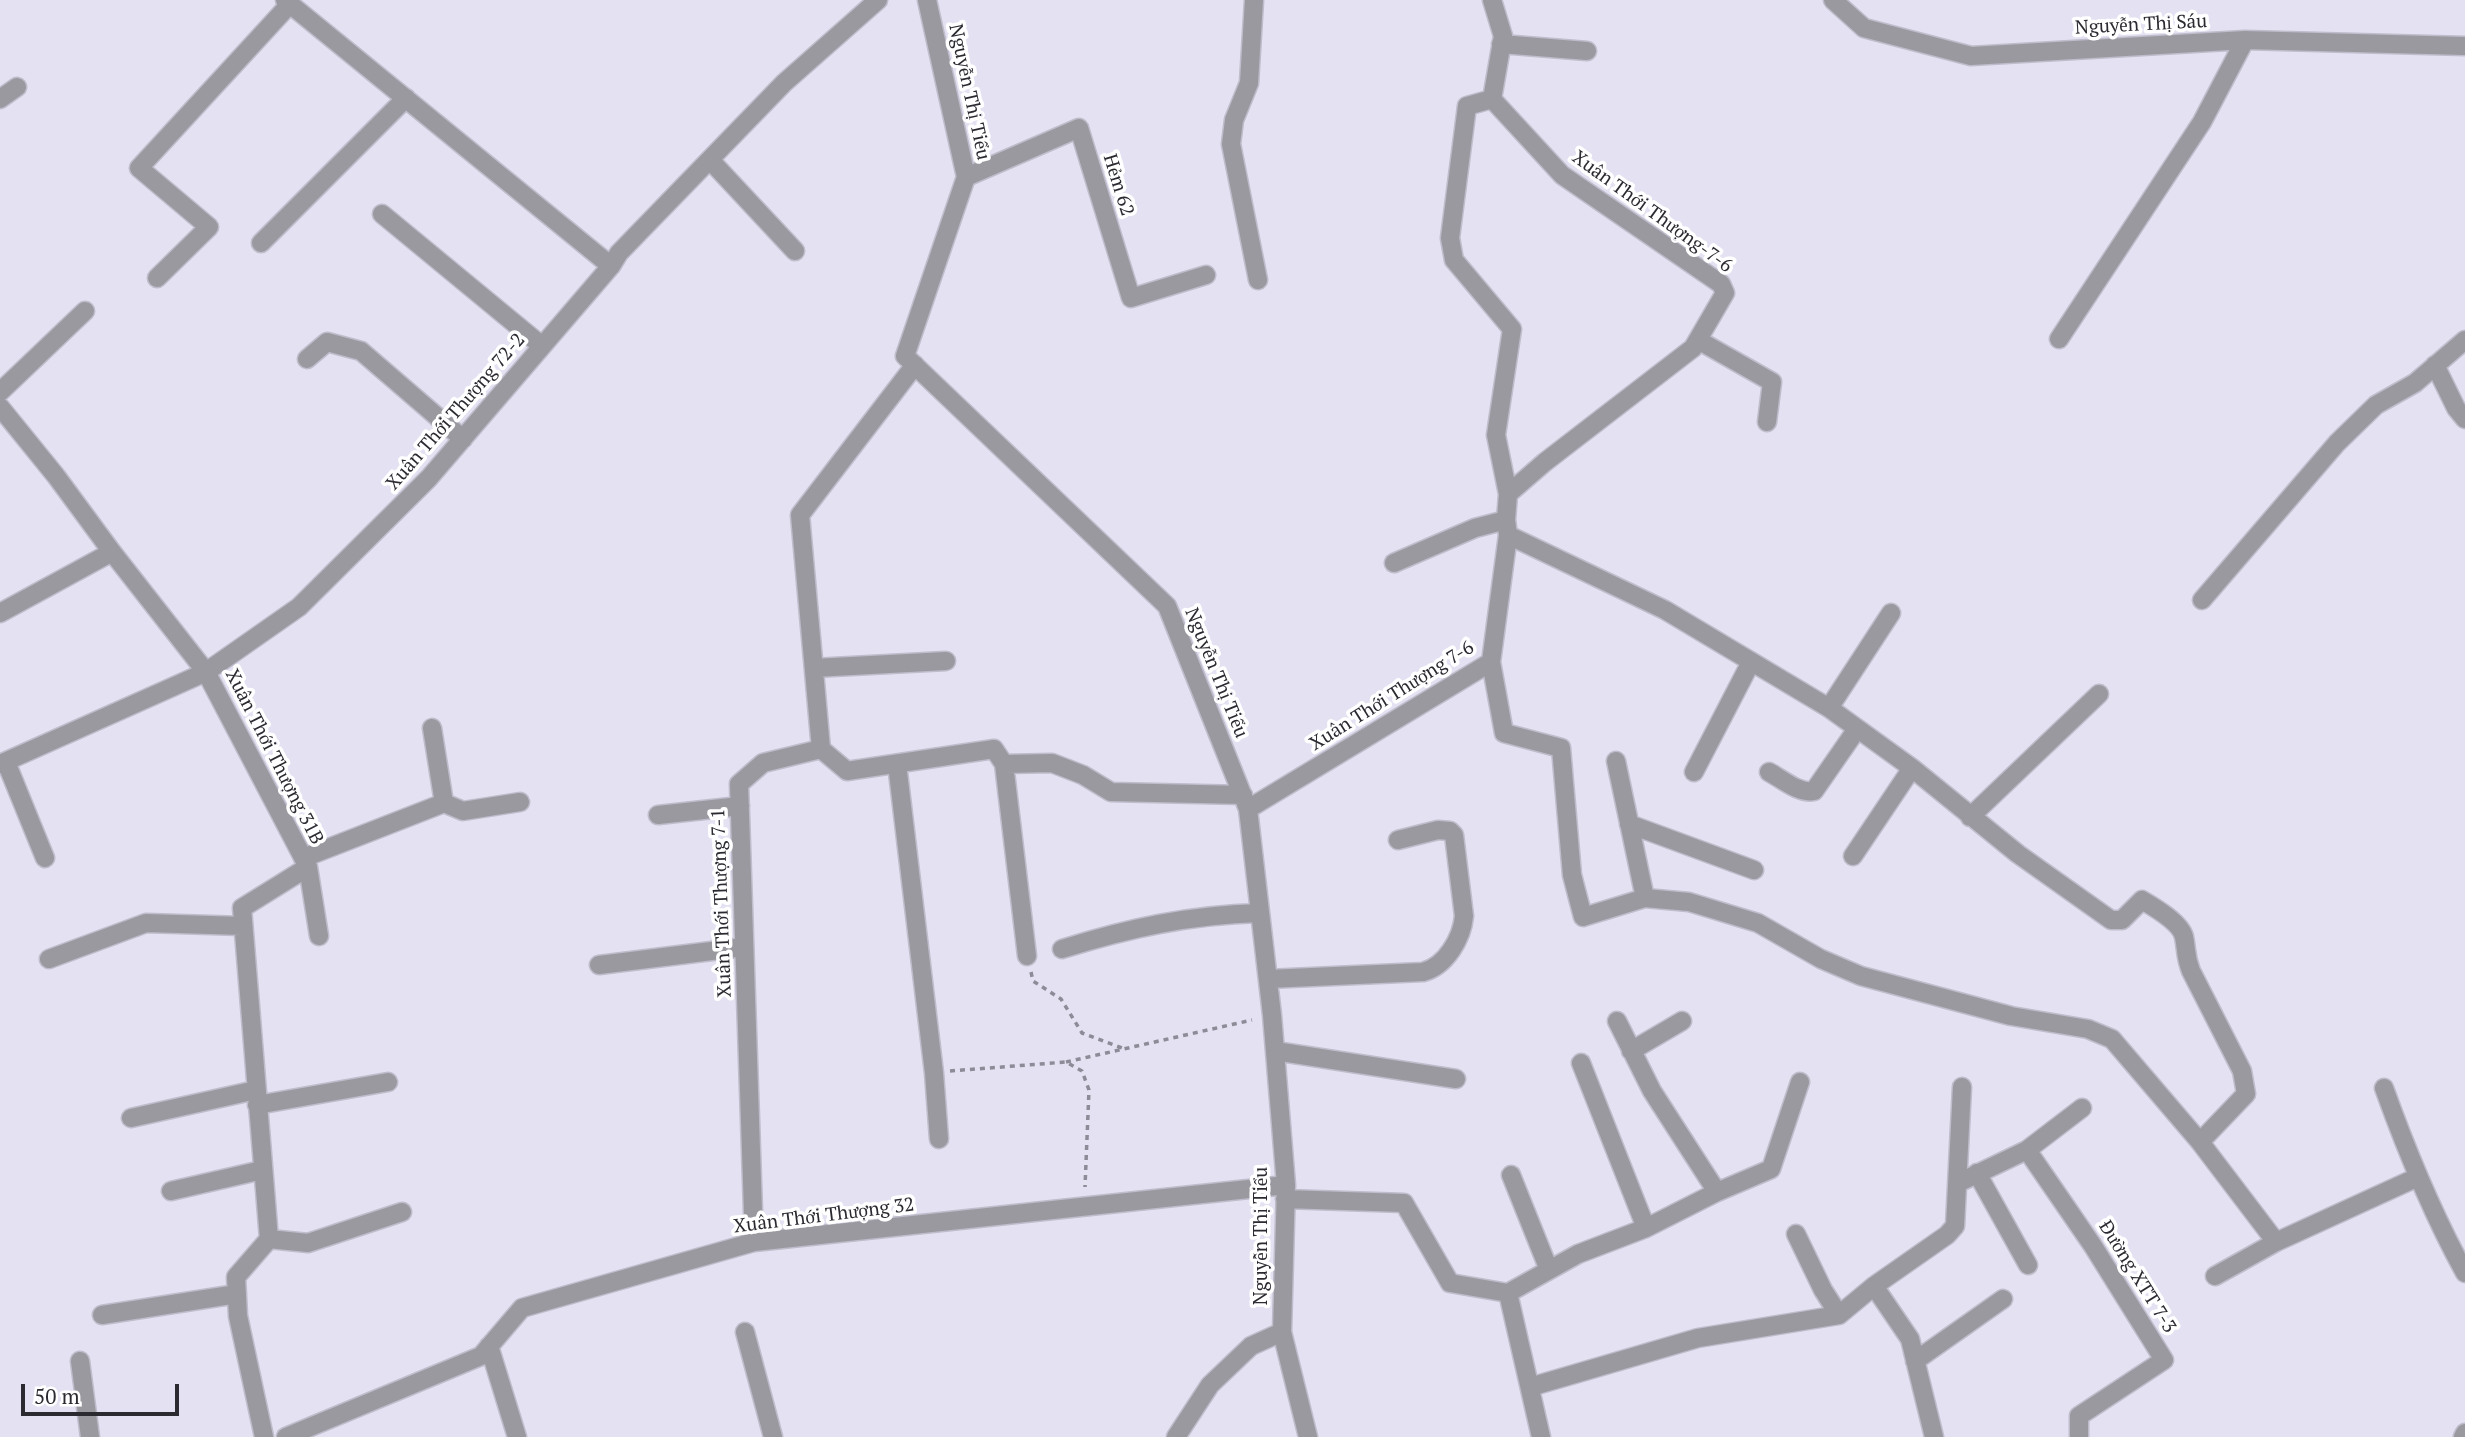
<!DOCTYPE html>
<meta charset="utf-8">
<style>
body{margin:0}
#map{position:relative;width:2465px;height:1437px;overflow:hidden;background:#e4e1f2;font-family:"PT Serif",serif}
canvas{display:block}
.scale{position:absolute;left:21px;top:1384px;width:158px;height:32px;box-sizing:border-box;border:4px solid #2b2a31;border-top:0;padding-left:9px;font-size:21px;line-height:24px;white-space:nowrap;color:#2b2a31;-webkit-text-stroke:5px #fff;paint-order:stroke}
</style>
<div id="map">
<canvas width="2465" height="1437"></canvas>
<div class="scale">50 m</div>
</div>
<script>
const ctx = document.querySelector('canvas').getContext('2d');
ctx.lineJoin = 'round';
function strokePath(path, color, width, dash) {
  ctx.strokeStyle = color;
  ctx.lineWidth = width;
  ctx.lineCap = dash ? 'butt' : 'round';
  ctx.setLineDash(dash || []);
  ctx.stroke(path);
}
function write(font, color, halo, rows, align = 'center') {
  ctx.font = font + ' "PT Serif",serif';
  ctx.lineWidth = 7;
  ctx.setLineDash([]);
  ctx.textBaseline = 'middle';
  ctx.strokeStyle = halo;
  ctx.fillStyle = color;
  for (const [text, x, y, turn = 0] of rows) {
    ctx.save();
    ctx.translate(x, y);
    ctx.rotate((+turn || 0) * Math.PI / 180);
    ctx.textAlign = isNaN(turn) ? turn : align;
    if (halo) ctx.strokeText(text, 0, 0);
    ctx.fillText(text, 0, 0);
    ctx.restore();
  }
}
const path = new Path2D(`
 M1031,972L1033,981L1061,999L1082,1033L1122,1048
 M1066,1062L1252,1020
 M950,1071L1066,1062L1082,1071L1089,1090L1085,1187`);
const minor = new Path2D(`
 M285,0L611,266
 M927,0L966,177L905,356L1167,606L1248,809L1272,1015L1286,1185L1282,1332L1308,1437
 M1254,0L1249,83L1234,120L1231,144L1258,280
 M1833,0L1864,28L1971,56L2245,40L2465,46
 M1501,44L1587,51
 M0,99L17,87
 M1492,99L1562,175L1721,284L1725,293L1693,348L1545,462L1508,494
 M1492,99L1503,36L1492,0
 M710,160L795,251
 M966,177L1079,128L1131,298L1206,275
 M382,214L542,346
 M261,243L406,98
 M157,278L209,227L139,168L290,4
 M2059,339L2202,122L2245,40
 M1698,340L1772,382L1767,422
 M307,359L327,342L361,351L463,439
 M2435,365L2456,408L2465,419
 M0,392L85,311
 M0,407L56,476L112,552L206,672L308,867L242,908L269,1239L236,1277L238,1316L264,1437
 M1508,535L1665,610L1829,708L1912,768L2018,854L2111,920H2122L2142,900C2154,907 2181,923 2184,937C2187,951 2185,956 2191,971L2242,1071L2246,1094L2200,1142
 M1394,563L1475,528L1506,520
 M2202,600L2337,443L2376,405L2415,383L2465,340
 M0,613L112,552
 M1491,662L1504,733L1561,748L1572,875L1583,917L1645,898L1689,902L1758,923L1821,959L1861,976L2011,1016L2088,1029L2112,1039L2200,1142L2276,1242L2418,1177
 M814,668L946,661
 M1829,708L1891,613
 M821,749L847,771L994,749L1004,764
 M1616,761L1645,898
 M6,762L45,858
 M0,764L206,672L299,607L429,478L611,266L619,253L784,83L878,0
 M897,764L934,1073L939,1139
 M1694,772L1751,662
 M1769,772C1782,779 1799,794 1814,791L1857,729
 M444,803L463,811L520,802
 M1248,809L1491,662L1508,535L1506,520L1508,494L1496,435L1512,329L1454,260L1450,238L1467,106L1492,99
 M658,815L740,806
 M1970,817L2099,694
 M1629,824L1754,870
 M1853,856L1912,768
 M303,858L444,803L432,728
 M308,867L319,936
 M1062,949C1129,928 1190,915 1259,913
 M1027,956L1004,764L1052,763L1083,775L1111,792L1243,795
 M49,959L146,923L243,926
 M599,965L744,947
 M1268,979L1423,972C1446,966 1462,938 1464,916L1454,835L1450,831L1438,830L1398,840
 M1617,1021L1652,1091L1717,1192
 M1275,1051L1456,1079
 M1631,1051L1682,1021
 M1581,1063L1646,1228
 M2384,1088C2407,1152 2432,1213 2465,1273
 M257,1105L388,1082
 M131,1118L256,1090
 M2027,1150L2093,1246L2164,1360L2079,1416V1437
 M1977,1173L2028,1265
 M1511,1175L1549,1270
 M1958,1183L2027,1150L2082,1108
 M171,1191L262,1170
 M1285,1199L1404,1203L1450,1283L1508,1293L1541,1437
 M1796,1234L1823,1290L1839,1315
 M269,1239L308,1243L402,1212
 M754,1242L739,784L763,763L821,749L800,515L915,365
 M2215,1276L2276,1242
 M1874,1286L1910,1339L1934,1437
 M1508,1293L1578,1254L1646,1228L1717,1192L1771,1169L1800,1082
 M102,1315L237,1294
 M745,1332L773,1437
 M489,1346L517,1437
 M80,1361L90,1437
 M1915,1361L2003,1299
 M1530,1387L1698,1338L1839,1315L1874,1286L1947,1235L1955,1226L1962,1087
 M286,1437L481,1356L522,1308L754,1242L1286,1185
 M1176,1437L1210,1385L1251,1346L1282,1332
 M2463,1437L2465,1433`);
const streetNames = [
 ["Nguyễn Thị Sáu",2141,25,-3],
 ["Nguyễn Thị Tiểu",969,92,78],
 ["Hẻm 62",1118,185,73],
 ["Xuân Thới Thượng-7-6",1652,212,36],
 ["Xuân Thới Thượng 72-2",456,412,-49],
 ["Nguyễn Thị Tiểu",1216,673,68],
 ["Xuân Thới Thượng 7-6",1392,696,-32],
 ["Xuân Thới Thượng 31B",274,757,63],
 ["Xuân Thới Thượng 7-1",722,903,-92],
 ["Xuân Thới Thượng 32",824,1216,-7],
 ["Nguyễn Thị Tiểu",1262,1236,-90],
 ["Đường XTT 7-3",2137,1277,58]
];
strokePath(minor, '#bfbccb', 21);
strokePath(path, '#8d8b97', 3.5, [5, 5]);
strokePath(minor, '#9a99a0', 18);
write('19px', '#2b2a31', '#fff', streetNames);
</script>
